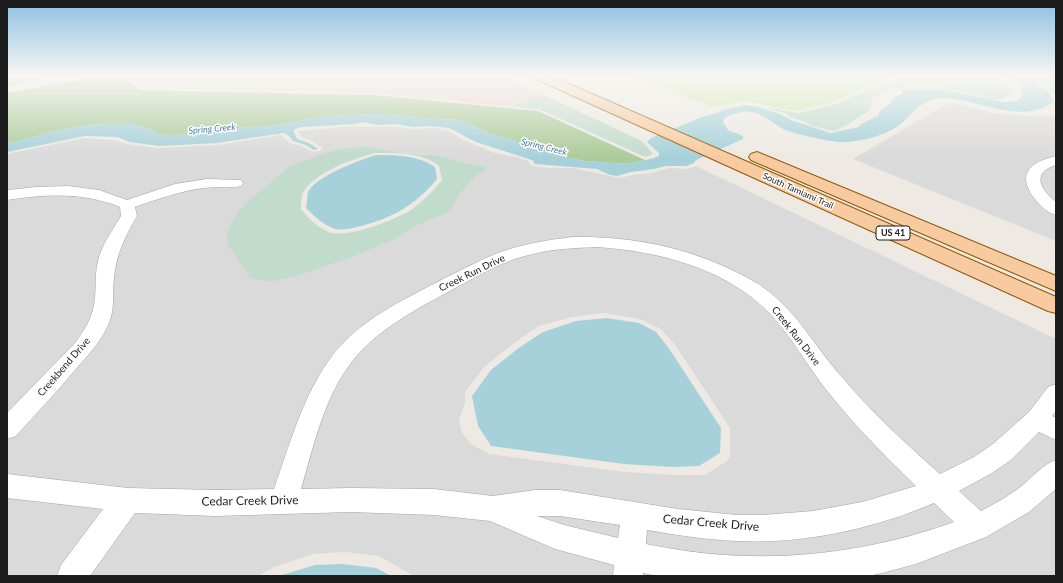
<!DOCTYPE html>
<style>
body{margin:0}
#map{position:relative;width:1063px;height:583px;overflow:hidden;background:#eeeae3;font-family:Lato,sans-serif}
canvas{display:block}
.frame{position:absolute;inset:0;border:8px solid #1d1d1d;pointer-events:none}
</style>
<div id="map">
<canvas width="1063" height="583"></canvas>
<div class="frame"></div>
</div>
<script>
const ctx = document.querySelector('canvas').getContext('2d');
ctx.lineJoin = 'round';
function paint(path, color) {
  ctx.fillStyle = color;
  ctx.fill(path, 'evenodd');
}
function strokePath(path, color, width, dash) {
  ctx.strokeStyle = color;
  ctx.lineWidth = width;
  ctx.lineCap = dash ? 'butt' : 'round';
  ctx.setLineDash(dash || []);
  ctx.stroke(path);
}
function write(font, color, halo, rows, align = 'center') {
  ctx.font = font + ' Lato,sans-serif';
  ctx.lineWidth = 3;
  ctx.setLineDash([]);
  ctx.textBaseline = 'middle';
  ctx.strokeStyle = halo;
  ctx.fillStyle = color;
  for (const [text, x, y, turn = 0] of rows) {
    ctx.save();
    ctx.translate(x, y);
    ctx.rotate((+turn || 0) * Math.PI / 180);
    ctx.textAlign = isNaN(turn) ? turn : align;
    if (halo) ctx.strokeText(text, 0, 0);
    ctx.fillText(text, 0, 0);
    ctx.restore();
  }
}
const residential = new Path2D(`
 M950,102L999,114L1056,117V241L853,159Z
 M344,127H396L413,129L434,128L449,131L463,140L495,153L520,158L528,161L530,165L533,166L548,168H573L619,178L634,175L652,173L669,168L688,169L696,166L1056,339V576H414L379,556L345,552L313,554L274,567L258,576H7V154L84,138L114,140L127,144L157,148L217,145L281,135L289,143L301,146L313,152L320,151L323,148L312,141L302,137L298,131ZM363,146L409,154L435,155L467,164L485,166L460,194L451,209L445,214L418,225L394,239L250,278L244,205L322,155L337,149ZM604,313L640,319L661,329L675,345L730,428V456L727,461L705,475H674L625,472L489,454L471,444L462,433L459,421L465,402V392L484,367L514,343L539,326L572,317Z`);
const commercial = new Path2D(`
 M127,76H504L548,97H528L525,102L506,106L461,102L450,99H428L374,93L143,88Z`);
const grass = new Path2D(`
 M631,76H903L886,79L831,103L795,111L745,101L712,107Z`);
const forest = new Path2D(`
 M99,76H122L140,90L373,95L538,111L645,160L628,164L585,161L553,155L530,145L491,134L463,121L451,119L437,120L418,117L377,114L324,116L277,125L238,128L218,132L171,135L158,134L151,129L131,123H100L50,132L7,144V93Z`);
const wetland = new Path2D(`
 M918,76H997L999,80L1013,91L1002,99H994L955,90L927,86L898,87L872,98L870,110L849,124L834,131L812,126L805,122L791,117L785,113L764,107L799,113L836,104L890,80Z
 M1037,76H1056V96L1036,78Z
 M528,97H548L642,141L653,154L645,157L541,110L510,106L525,102Z
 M363,146L409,154L435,155L467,164L485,166L486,169L476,176L460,194L451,209L445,214L418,225L394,239L354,256L296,276L270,282L250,278L228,245L227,234L231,222L244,205L290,166L337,149ZM375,153C396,153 422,152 439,166L442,180C433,191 422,202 411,210C395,220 347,239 329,232C317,227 309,219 301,209C301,204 301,195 304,191C318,171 352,159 375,153Z`);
const water = new Path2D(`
 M7,76L38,77L40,80L7,87Z
 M1008,76H1031L1036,83L1048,91L1054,102C1017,127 977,96 939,98C924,99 912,113 902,123C888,135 861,142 842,142C830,142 794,134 783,129C775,124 761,113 751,112C744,110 732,115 725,117L723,122L728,130L743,136V139L696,160L694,163L686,166H666L654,169L631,172L617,176L610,175L597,169L535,164L532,160L476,142L449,128L428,126L413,127L396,124L378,125L362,122L355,124L301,127L293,130L297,139L309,143L318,149L314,150L306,145L293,141L289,136L284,133L217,143L159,146L130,142L117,137L85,136L7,152V144L50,132L100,123H131L151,129L158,134L171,135L218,132L238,128L277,125L324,116L377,114L418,117L437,120L451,119L463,121L491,134L530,145L553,155L585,161L628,164L654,158L659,156V153L647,142L651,138L702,117L720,112L723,110L745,105L758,107L778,113L791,120L831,133L859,127L861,124L879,115V112L890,104L894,97L903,93L902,89H940L1004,102L1017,101L1023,95L1021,91L1023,88C1020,82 1013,81 1008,76Z
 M376,155C395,155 418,155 435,167L437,179C415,206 390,219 357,227C350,229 339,231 333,228C322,224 314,216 306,208C307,203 307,197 308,192C315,177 359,160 376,155Z
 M607,318L639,323L656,332L668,347L721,428L720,453L699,466L672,467L624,464L491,446L478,426L472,396L491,370L520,347L543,332L576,321Z
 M342,564L376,568L391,576H279L315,565Z`);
const minor = new Path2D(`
 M1056,156V165C1031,173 1040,189 1056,202V215C1047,213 1040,205 1034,198C1016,173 1031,162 1056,156Z
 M207,179L241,180L243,183L241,186C229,189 216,186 204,188C180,191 158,199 135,207L137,216C125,236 116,255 114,278C112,293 115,306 110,320C103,340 88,355 75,370C56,393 35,414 16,436L7,439V413L75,343C84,331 91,320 94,305C97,289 94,273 99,257C104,242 113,229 121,216L120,207C84,192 45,194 7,200V190L37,187L68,186L99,190L127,200L175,184Z
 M572,237C628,236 683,246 734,271C746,277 758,283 768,291C798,314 816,348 841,376C871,412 906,444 940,474L974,457L993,444L1029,412L1048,387L1056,384V411L1052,416L1056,418V440L1039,432L1011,460L992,473L959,491L981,511C996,503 1011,495 1024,484C1035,475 1043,464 1056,460V489L1029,512L986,537L916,564L886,572L869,576H658L643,573V576H613L614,565L555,549L490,521L434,515L351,512L216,516L135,513L90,576H57L61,565L103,509L7,498V474L128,488L216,490L274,489C290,444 303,395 332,356C360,319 404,300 443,279C464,269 485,257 507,250C528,243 550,240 572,237ZM597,247C659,251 730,269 773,317C793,339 807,365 825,388C852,423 884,455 916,486L862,502L813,511L763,515H737L678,509L560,490H535L493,496L434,489L351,488L301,489C313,448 323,402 348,367C374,330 417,309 457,287C479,275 501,262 525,256C549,249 573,248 597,247ZM934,503L954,522C854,558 750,566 646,544L647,530C677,535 708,540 738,541C805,544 873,529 934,503ZM537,516H560L620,525L618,538L564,525Z`);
const major = new Path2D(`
 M534,76H551L1056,297V313L1048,311L536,79Z
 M757,152L1056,276V291L751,160L749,157L751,154Z`);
const farWaternames = [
 ["Spring Creek",212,129,-5],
 ["Spring Creek",544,147,14]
];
const farStreetnames = [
 ["South Tamiami Trail",798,191,24]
];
const shields = [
 [893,233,34]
];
const shieldNames = [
 ["US 41",893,233]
];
const streetNames = [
 ["Creek Run Drive",472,273,-26],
 ["Creek Run Drive",796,336,52],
 ["Creekbend Drive",64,367,-49]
];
const nearStreetnames = [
 ["Cedar Creek Drive",250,501,-1],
 ["Cedar Creek Drive",711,523,5]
];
paint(residential, '#dbdada');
paint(commercial, '#eed3d4');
paint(grass, '#cce6ab');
paint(forest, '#accb9a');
paint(wetland, '#c1dbcd');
paint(water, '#a6d1da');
strokePath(minor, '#a4a4a4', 1);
strokePath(major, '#8f5907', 2);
paint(minor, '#fff');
paint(major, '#f7cb9f');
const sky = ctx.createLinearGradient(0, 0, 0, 158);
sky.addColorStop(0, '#8dc0e2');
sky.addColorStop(0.48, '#f7f6f2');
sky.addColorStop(1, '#f7f6f200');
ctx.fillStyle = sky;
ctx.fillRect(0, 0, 1063, 158);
write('italic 9px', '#4b7ba0', '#fff', farWaternames);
write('9px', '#1d1d1d', '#fff', farStreetnames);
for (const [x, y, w] of shields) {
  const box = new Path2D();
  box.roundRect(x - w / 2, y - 7, w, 14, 3);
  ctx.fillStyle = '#fff';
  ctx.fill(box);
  strokePath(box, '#1d1d1d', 1);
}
write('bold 9px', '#1d1d1d', null, shieldNames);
write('10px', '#1d1d1d', '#fff', streetNames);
write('12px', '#1d1d1d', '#fff', nearStreetnames);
</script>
